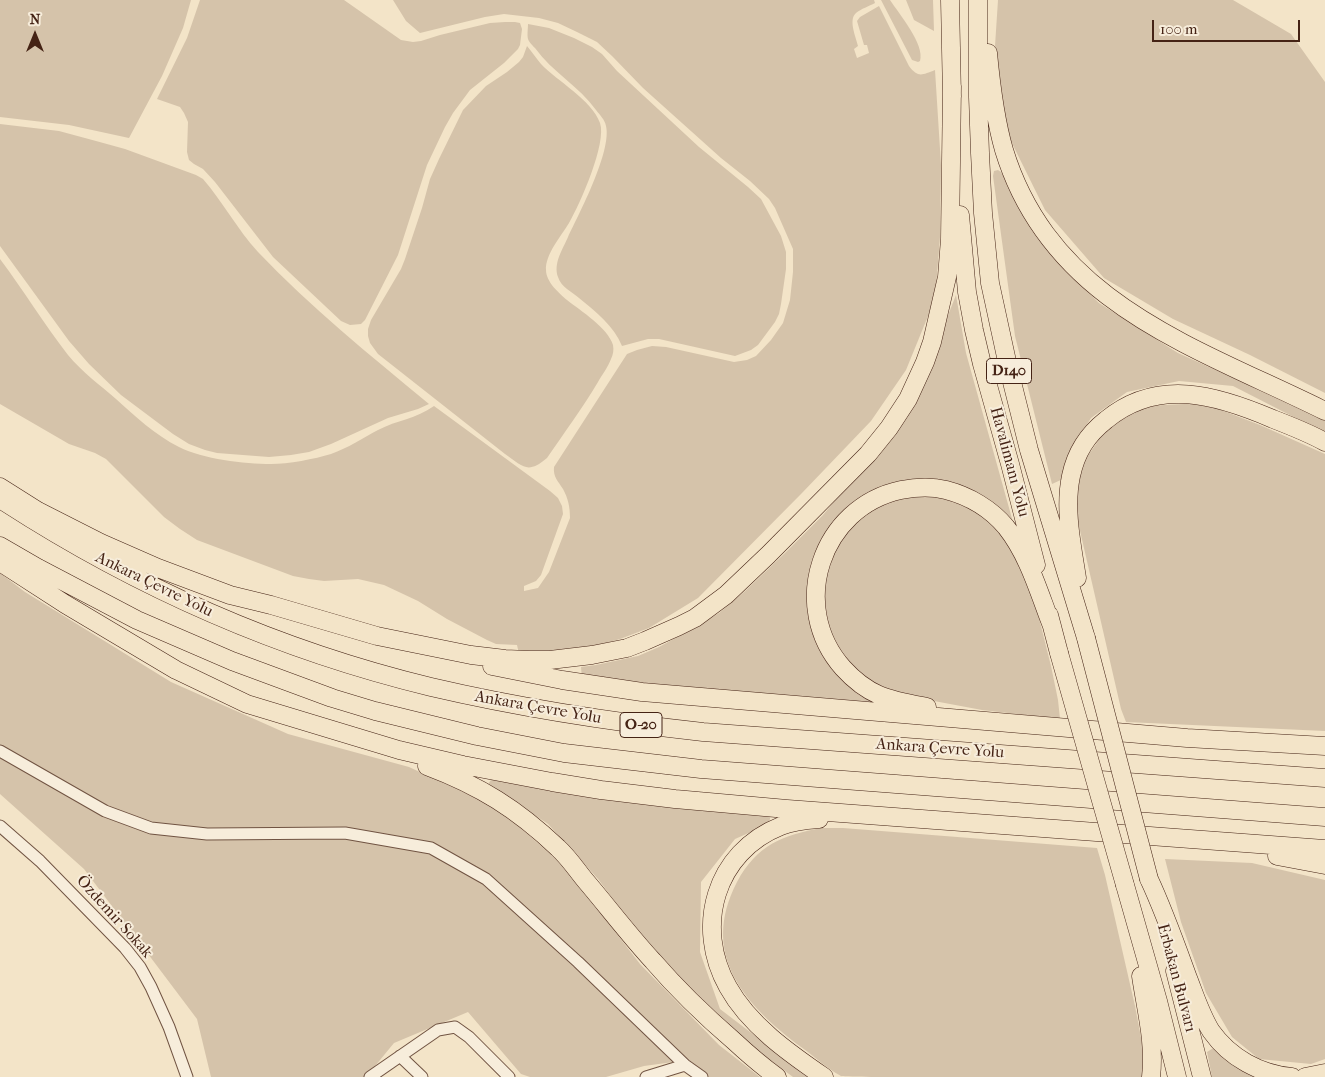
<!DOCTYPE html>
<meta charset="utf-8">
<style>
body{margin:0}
#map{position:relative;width:1325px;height:1077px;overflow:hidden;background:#f3e4c8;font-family:"IM FELL French Canon",serif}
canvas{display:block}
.north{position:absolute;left:10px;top:10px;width:50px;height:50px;-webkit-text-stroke:4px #f7eddb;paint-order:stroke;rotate:0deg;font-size:14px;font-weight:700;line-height:20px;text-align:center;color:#452315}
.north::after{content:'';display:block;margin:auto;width:18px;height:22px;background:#452315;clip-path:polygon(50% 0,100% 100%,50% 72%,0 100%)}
.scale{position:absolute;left:1152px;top:20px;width:148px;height:22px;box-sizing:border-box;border:2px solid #452315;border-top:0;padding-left:6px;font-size:15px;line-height:18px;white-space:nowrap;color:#452315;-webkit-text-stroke:4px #f7eddb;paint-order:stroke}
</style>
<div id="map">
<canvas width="1325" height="1077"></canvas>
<div class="north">N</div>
<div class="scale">100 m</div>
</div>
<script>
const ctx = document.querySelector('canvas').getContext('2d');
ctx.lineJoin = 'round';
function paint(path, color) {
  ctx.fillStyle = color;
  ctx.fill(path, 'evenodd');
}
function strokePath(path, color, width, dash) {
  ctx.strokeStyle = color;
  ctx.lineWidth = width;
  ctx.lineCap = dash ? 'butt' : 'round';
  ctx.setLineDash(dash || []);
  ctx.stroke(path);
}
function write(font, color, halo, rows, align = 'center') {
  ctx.font = font + ' "IM FELL French Canon",serif';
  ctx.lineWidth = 4;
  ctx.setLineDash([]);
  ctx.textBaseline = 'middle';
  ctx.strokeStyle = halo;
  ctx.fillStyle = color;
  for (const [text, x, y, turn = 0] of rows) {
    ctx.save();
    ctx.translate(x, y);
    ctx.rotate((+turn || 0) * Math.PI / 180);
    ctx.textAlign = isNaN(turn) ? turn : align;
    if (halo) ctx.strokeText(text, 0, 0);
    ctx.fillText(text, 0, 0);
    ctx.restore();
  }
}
const green = new Path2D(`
 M0,0H191L183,28L162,76L129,138L69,125L0,117Z
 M200,0H344L401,40L413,42L421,41L440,35L490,23L505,22H515L520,23L522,29L520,45L518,49L504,63L470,90L453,113L445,127L427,165L398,255L365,320L361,324L350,325L341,321L273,257L215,182L203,169L194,164L189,160L187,152L188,122L184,113L180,107L157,99L187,38Z
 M393,0H874L875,3C869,6 861,9 856,13C848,20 856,37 858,46L854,49L857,58L869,53L867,45H864L857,21L860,17L879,6L909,66C918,78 922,75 935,70L941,165L940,237L935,299L906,370L871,421L802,493L698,598L649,628L620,639L592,647L566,651L519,654L517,645L496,644L487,640L447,619L418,601L384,585L358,579L324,581L309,579L293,576L197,540L180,529L164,517L106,459L95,453L69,444L0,404V259C24,291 44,324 68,355C82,372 100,385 116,399C135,416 155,435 179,447C203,459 244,464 271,464C288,464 315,459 331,454C348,448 363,438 378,430C397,420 416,419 434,406L550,491L558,498L562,506L563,514L541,575L536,581L524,586V591L538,588L549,572L570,518C570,507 568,498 563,489C558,481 553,477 554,467L627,354L637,350L652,346L666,347L734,362L747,360L756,356L771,340L783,323L790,300L793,272V249L775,208L769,199L750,181L721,158L643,88L612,56L597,42L577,32L558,23L539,18L504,14L485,17L420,33L406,21Z
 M881,0H890C899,14 925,44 920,61L918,62L912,60Z
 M906,0H933L934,31L914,20Z
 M998,0H1233L1291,34L1325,82V393L1250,355L1173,319L1104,278L1045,210L1004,127L995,46Z
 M528,24L549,28L574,38L592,47L602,54L617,71L699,147L748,187L761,199L781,236L786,252V269L781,304L779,314L775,322L758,345L751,350L735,356L659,339H648L622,346C614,326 596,312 579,298C572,292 561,287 558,277C553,263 563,249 568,237C579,214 612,151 606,126C605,120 600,115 596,110C579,86 552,72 535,48C533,46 529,42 528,39C527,35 528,28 528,24Z
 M527,46C532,52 536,58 541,64C557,81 592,100 600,123C607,143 580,204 569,223C561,236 545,255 546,270C546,282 559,293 567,300C581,311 608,328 613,345C614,350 613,355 611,359C608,367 602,375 598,382C582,409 564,433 547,458C527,475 523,466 505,454L378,354L370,343L368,336V329L371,320L401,269L405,259L422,208L430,179L439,159L463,110L486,86L507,72L519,62L523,57Z
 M0,124L59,131L96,141L125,149L196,175L203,179C223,202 237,229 258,252C310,307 370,355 429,404L418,409L388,418L331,444L309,452L291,455L269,457L217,453L205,450L189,444L173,434L121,395L89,364L69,341L0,246Z
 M998,170L1001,172L1051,255L1099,303L1178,353L1325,419V433L1233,386L1179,381L1127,392L1091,418L1070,451L1065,478L1052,484L1015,336L993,176L994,171Z
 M956,295L966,353L1016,533L947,485L852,505L826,532L814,554L808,582L807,593L809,610L873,697L878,709L582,678L581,667L596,665L638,656L659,647L701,624L719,613L744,592L785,553L823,515L911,409Z
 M1203,403L1260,425L1325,454V731L1126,722L1121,709L1075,509L1081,465L1109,426L1146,406Z
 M948,494L1004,530L1033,594L1051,666L1058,700L1060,719L982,710L918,698L890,690L873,682L855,669L847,660L834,640L828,623L823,587L829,562L853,522L895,495Z
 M0,573L25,592L171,682L288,734L409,767L498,808L566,868L640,964L719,1045L760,1077H709L688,1060L644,1066L606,1077H530L521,1074L468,1012L394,1043L366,1077H211L197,1019L84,869L0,794Z
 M494,776L771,813L769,824L735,839L701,882L700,952L720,1009L809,1077H793L719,1022L645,941L598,879L548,824L488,784Z
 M822,828H843L1097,848L1105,875L1135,1006L1143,1048L1144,1077C1064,1077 985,1077 905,1077C894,1077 848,1077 841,1076C827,1069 814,1056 801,1047C745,1005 699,955 737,882C757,845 782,835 822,828Z
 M1165,859L1252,863L1325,880V1059L1311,1064L1259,1059L1232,1037L1206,993L1181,922Z
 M1215,1047L1261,1077H1212L1207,1052Z`);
const minor = new Path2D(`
 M0,751L105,811L151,828L207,834L345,833L431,848L486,879L578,962L685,1065L702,1077
 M0,826L40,861L125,948L140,967L151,987L169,1027L187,1077
 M400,1056L422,1077
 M370,1077L438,1030L455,1027L469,1037L509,1077
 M646,1077L685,1065`);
const highway = new Path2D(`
 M950,0L952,97
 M978,0V97L980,153L983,213L990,283L1008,366L1029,450L1086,638
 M988,53C991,85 995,119 1004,150C1051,304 1196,347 1325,411
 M960,215L967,292L974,330L982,364L1010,464L1036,565
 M0,487L38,511L101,543L158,568L230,595L271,605L377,636L471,655L505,659L529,660H550L592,655L627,648L645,641L679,626L695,618L726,595L768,555L868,454L889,428L908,399L925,362L932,342L947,277L950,239L952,86
 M0,499C132,585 278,650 431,687C521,708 612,722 703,732L1325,778
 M0,546L38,568L137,620L232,661L332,698L375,711L477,736L564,753L701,769L1325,817
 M0,562L65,604L176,670L247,704L399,750L463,765L552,782L601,790L675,799L787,809L1325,849
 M1077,578C1072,545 1064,509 1071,476C1076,452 1087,435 1106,420C1158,377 1217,395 1273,419C1291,426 1309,433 1325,442
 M1049,615L1059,653
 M492,666L562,680L642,692L1187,738L1325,746
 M927,707C911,704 893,701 879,695C865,689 853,679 843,668C788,606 821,507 901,490C916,487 931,486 946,490C969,496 991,509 1006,527C1029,556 1039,593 1052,626
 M427,766C480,786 517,809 558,848C568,857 576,869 585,880C608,907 629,935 653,961C678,990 705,1016 734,1041C748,1054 762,1066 777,1077
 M819,819C806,820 793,821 781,826C715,852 694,927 728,987C749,1025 789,1053 824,1077
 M1277,856L1325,865
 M1149,879C1164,911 1176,945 1188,978C1195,996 1201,1015 1211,1031C1230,1058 1260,1074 1292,1077
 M1125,885L1158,1001L1177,1077
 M1175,971L1202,1077
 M1141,976C1146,1010 1155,1043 1151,1077
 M1305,1077L1325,1073`);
const highwayBridge = new Path2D(`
 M1086,638L1149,879
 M1059,653L1125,885`);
const shields = [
 [1009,371,45],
 [641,725,42]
];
const shieldNames = [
 ["D140",1009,371],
 ["O-20",641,725]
];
const streetNames = [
 ["Havalimanı Yolu",1009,462,75],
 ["Ankara Çevre Yolu",154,585,26],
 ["Ankara Çevre Yolu",538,708,10],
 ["Ankara Çevre Yolu",940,749,4],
 ["Özdemir Sokak",114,917,48],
 ["Erbakan Bulvarı",1176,978,75]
];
paint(green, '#d5c3aa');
strokePath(minor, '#705342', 13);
strokePath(highway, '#452315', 19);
strokePath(minor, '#f7eddb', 11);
strokePath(highway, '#f3e4c8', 18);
strokePath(highwayBridge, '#452315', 19, []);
strokePath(highwayBridge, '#f3e4c8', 18);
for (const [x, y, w] of shields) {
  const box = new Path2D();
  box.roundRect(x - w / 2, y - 12.5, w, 25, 4);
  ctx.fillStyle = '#f7eddb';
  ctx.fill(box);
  strokePath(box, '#452315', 1);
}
write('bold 15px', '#452315', null, shieldNames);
write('16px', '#452315', '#f7eddb', streetNames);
</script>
